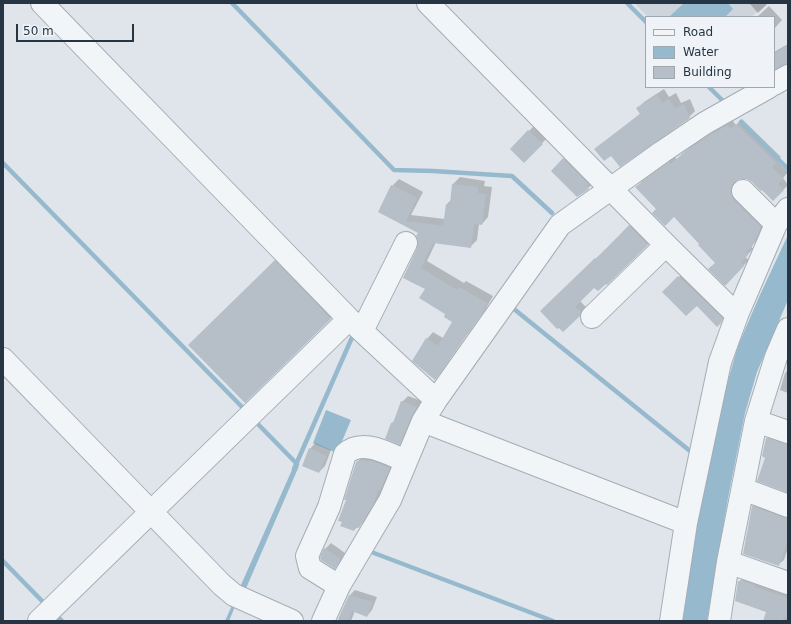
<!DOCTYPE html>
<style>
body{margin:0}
#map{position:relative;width:791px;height:624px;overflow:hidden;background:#dfe5ea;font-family:"DejaVu Sans",sans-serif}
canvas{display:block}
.frame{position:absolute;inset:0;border:4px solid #263543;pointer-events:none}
.legend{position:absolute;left:645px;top:16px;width:130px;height:72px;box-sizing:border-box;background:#eff3f7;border:1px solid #9fa7af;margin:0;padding:5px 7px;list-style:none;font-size:12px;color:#263543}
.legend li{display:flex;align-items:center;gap:8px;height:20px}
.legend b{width:20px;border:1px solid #9fa7af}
.scale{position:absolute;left:16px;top:24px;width:118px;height:18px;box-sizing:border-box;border:2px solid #263543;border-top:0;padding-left:5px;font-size:12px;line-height:14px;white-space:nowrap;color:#263543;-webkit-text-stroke:3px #eff3f7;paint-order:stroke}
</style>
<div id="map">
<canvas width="791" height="624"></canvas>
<div class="frame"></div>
<ul class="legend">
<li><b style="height:5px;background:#f2f5f8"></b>Road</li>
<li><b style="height:11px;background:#96b9cd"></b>Water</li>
<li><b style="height:11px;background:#b6bfc8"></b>Building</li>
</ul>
<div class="scale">50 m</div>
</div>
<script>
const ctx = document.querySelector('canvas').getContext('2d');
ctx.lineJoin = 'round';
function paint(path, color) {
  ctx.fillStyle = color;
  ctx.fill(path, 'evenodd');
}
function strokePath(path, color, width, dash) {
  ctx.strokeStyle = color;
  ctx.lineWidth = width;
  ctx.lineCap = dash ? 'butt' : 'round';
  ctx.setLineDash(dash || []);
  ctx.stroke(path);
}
const built = new Path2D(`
 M634,3H769L751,17H648Z`);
const water = new Path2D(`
 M684,3H728L733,9L725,17H669Z
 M788,235V300L757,372L745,413L728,498L707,621H681L697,520L720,408L738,346L759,297Z
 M326,410L351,420L337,453L313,443Z
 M295,463L299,466L244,593L236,604L229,621H225Z`);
const shadow = new Path2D(`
 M750,3H768L758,13L750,4Z
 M769,6L782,20L774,29V17H757Z
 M788,44V63L774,68V52Z
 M664,89L669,97L676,93L681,103L690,99L695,111L689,117L611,154L596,149L641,113L638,108L644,102Z
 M742,119L781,157L777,161L788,172L783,178L788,185L773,200L752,181L747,178L737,179L736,188L765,224L758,239L751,246L753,249L745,257L749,260L725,284L716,262L701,244L674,216L657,209L637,187L642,181L675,157L677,160L690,147L732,120L736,125Z
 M535,125L547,138L524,162L511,149Z
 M570,153L594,183L588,188L552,171Z
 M460,177L485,181L484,186L492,187L488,217L482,224H479L477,240L470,247L436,242L427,261L464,283L466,281L493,296L485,310L470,330L441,372L435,379L427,339L433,332L443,338L453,321L426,289L404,277L418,249L419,232L379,212L392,186L399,179L423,192L411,215L445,219L447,204L451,200L453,184Z
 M635,221L653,239L607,284L594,287L580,301L586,307L585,310L563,331L541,311Z
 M278,258L333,316L245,402L189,345Z
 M684,272L726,316L717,325L697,304L664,292Z
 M788,370V393L780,390L785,373Z
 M408,396L422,401L405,438L399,443L392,423L396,419L402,402Z
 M772,434L788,439V492L767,457L763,456L767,438Z
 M315,443L331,450L325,466L319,472L310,449Z
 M364,455L396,460L387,482L384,486L381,495L366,520L354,530L347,500L357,462Z
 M758,501L788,512V548L784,560L778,565L744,553L753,506Z
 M331,543L345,553L340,562L335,567L325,549Z
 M744,576L788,591V621H764L768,612L739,582Z
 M355,590L377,597L372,610L367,616L355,611L351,621H338L350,595Z`);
const stream = new Path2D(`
 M232,3L394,170L433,171L512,176L552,213
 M627,3L646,22
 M709,87L724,102
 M741,122L788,169
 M3,163L244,409
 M509,305L690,451
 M254,420L297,464
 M294,469L354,333
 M374,553L553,621
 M3,561L44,603
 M57,616L62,621`);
const building = new Path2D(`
 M788,45V64L774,70V54Z
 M657,95L662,103L669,99L675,108L684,104L690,118L620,167L611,156L604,161L594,149L640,114L636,108Z
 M736,124L776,163L772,167L784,179L778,184L784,190L773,201L762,190L761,191L752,182L747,179H740L734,182L731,188V194L734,200L761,227L759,229L760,230L753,245L746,252L748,255L741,263L744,266L725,286L708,269L715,263L698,245L699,244L674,217L665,226L652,213L656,209L635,187L669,162L671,164L684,152L712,134H713L727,125L731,129Z
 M528,130L543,144L524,163L510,149Z
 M563,158L589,184L586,186L589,189L577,197L551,171Z
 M452,184L478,187V193L486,194L482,225L474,224L471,248L433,243L421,268L457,290L459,287L487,303L479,318L468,334L467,333L435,380L412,361L426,338L438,346L452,322L444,317L445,314L419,298L425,289L403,278L417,248L418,242L416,236L418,233L378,212L391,185L417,198L406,221L443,226L446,204H450Z
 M629,225L648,245L607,285L606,284L598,291L594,288L575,307L581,312L580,316L563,332L559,328L557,329L540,311L595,258L596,259Z
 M275,260L331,319L245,403L188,345Z
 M678,276L723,318L721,323L717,327L697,306L686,316L662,292Z
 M401,401L417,407L412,416L400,445L385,439L391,423H393Z
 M766,438L788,444V493L757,481L765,458L762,456Z
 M309,448L326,456L319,473L302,466Z
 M361,460L372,461L390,468L380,491L378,490L374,503L359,528L355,527L354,531L340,526L342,522L338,521L346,500H344L356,462Z
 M752,506L788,518V540L779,566L743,554Z
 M324,548L341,559L335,569L321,560L320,557Z
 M741,580L755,585V587L788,598V618L784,617L782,621H763L766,612L735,601L738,581L741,582Z
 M349,595L373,602L367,617L352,611L348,621L338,619Z`);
const minor = new Path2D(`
 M42,3L349,319L436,400
 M428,3L666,245L737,315
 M774,84L788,76
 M743,191L776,224
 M592,317L666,245
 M362,331L406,243
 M3,359L222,585L234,595L292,621
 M423,421L686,523
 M756,421L788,432
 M743,489L788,506
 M728,562L788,583
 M339,586L310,568L307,556L329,507L345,454C362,438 387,453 406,461
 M39,621L349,319
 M323,621L339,586L390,500L423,421L436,400L560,225L662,152L705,123L769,87
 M671,621L686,523L720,362L737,315L776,224L788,209
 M719,621L728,562L756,421L776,357L788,329`);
paint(built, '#cdd4dc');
paint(water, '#96b9cd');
paint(shadow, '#0003');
strokePath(stream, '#96b9cd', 4.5);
paint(building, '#b6bfc8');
strokePath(minor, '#a4adb5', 24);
strokePath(minor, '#f2f5f8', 22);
</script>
